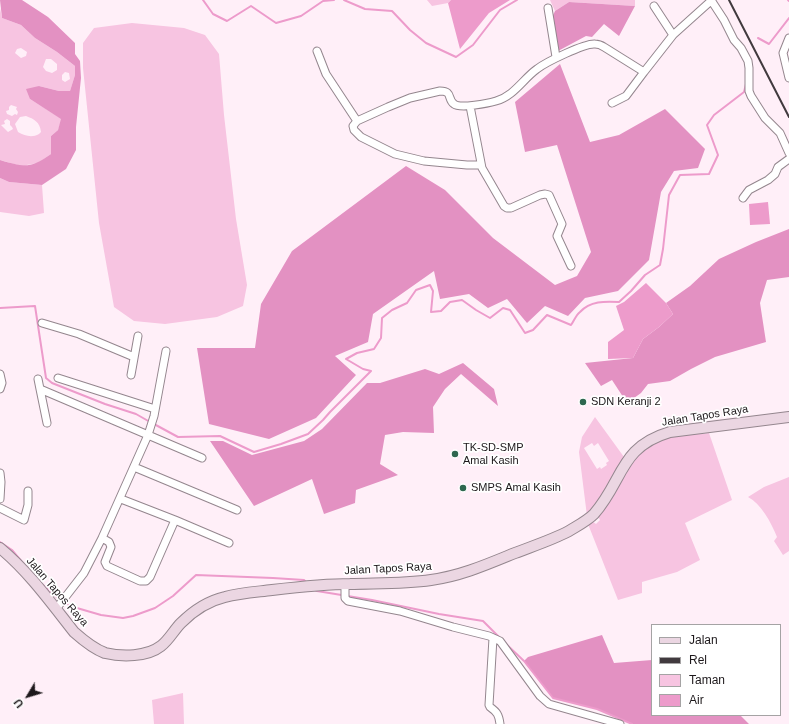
<!DOCTYPE html>
<style>
body{margin:0}
#map{position:relative;width:789px;height:724px;overflow:hidden;background:#ffeff8;font-family:Helvetica,sans-serif}
canvas{display:block}
.legend{position:absolute;left:651px;top:624px;width:130px;height:92px;box-sizing:border-box;background:#fff;border:1px solid #a5a3a4;margin:0;padding:5px 7px;list-style:none;font-size:12px;color:#1d181b}
.legend li{display:flex;align-items:center;gap:8px;height:20px}
.legend b{width:20px;border:1px solid #a5a3a4}
.north{position:absolute;left:8px;top:676px;width:40px;height:40px;-webkit-text-stroke:3px #fff;paint-order:stroke;rotate:232deg;font-size:11px;font-weight:700;line-height:16px;text-align:center;color:#1d181b}
.north::after{content:'';display:block;margin:auto;width:14px;height:18px;background:#1d181b;clip-path:polygon(50% 0,100% 100%,50% 72%,0 100%)}
</style>
<div id="map">
<canvas width="789" height="724"></canvas>
<ul class="legend">
<li><b style="height:5px;background:#ebd6e2"></b>Jalan</li>
<li><b style="height:5px;background:#413a3e"></b>Rel</li>
<li><b style="height:11px;background:#f7c4e1"></b>Taman</li>
<li><b style="height:11px;background:#ed9bcb"></b>Air</li>
</ul>
<div class="north">U</div>
</div>
<script>
const ctx = document.querySelector('canvas').getContext('2d');
ctx.lineJoin = 'round';
function paint(path, color) {
  ctx.fillStyle = color;
  ctx.fill(path, 'evenodd');
}
function strokePath(path, color, width, dash) {
  ctx.strokeStyle = color;
  ctx.lineWidth = width;
  ctx.lineCap = dash ? 'butt' : 'round';
  ctx.setLineDash(dash || []);
  ctx.stroke(path);
}
function write(font, color, halo, rows, align = 'center') {
  ctx.font = font + ' Helvetica,sans-serif';
  ctx.lineWidth = 3.5;
  ctx.setLineDash([]);
  ctx.textBaseline = 'middle';
  ctx.strokeStyle = halo;
  ctx.fillStyle = color;
  for (const [text, x, y, turn = 0] of rows) {
    ctx.save();
    ctx.translate(x, y);
    ctx.rotate((+turn || 0) * Math.PI / 180);
    ctx.textAlign = isNaN(turn) ? turn : align;
    if (halo) ctx.strokeText(text, 0, 0);
    ctx.fillText(text, 0, 0);
    ctx.restore();
  }
}
const green = new Path2D(`
 M427,0H451L448,3L432,6Z
 M550,0H635V6L569,2L555,11Z
 M0,8L2,18L21,25L35,38L57,52L75,66V75L70,91H59L39,86L30,99L62,119L58,130L51,136V154L38,163L21,166L0,160ZM21,48L27,52L26,56L21,58L15,53L17,49ZM46,59H51L57,64V70L52,73L46,71L43,67ZM65,72L69,73L70,79L65,82L62,80V75ZM11,105L17,107L16,109L18,112L17,115L15,114L12,116L7,114L6,111L9,110V107ZM26,116C34,119 40,122 41,132L39,134C32,138 25,136 18,132L15,124L20,117ZM7,119L10,121V125L12,127L13,129L8,132L1,125L5,124L4,121Z
 M132,23L184,28L205,35L219,54L224,115L236,219L247,285L243,306L217,317L165,324L134,321L114,307L99,223L83,68V43L94,28Z
 M0,178L9,182L42,185L44,213L29,216L0,212Z
 M595,417L624,457L606,488L587,516L579,452L582,437ZM592,443L594,446L598,443L609,461L606,463L607,465L601,469L600,467L597,469L584,448Z
 M709,433L732,500L685,523L700,560L677,572L642,582V593L618,600L588,524L592,521L596,524L600,520L598,516C614,490 631,452 660,440C675,434 694,435 709,433Z
 M789,477V551L783,555L774,541L777,537C771,522 761,504 748,497L764,487Z
 M183,693L184,724H154L152,700Z`);
const forest = new Path2D(`
 M0,0H22L48,17L75,43V54L80,61L81,78L76,127V150L66,169L42,185L9,182L0,178V160C24,167 30,169 51,154V136L58,130L61,119L30,99L26,89L39,86L59,91H70L75,75V66L57,52L35,38L21,25L2,18Z
 M569,2L635,6L619,36L604,24L592,37L586,36L558,51L551,20L555,11Z
 M560,64L590,142L619,135L665,109L705,149L698,168L674,171L661,192L649,260L618,291L585,298L568,316L545,306L527,323L507,299L488,308L469,294L440,299L434,271L373,314L368,342L335,356L356,375L316,418L269,439L209,424L197,348H255L261,304L292,251L406,166L445,190L493,238L555,285L577,276L591,252L557,145L525,152L515,102Z
 M789,229V277L767,280L760,303L766,342L715,357L691,369L670,381L648,384L641,393L627,403L612,380L601,386L585,363L633,358L643,339L659,327L673,314L666,303L690,286L719,259L756,242Z
 M463,363L494,389L498,406L461,374L445,389L433,407L434,433L403,432L385,435L380,464L398,475L356,490L355,503L324,514L312,479L254,506L210,441H223L252,455L304,441L322,429L367,383H380L425,369L439,374Z
 M602,635L614,663L652,660V715H740L749,724H632L597,709L553,698L524,661L528,657Z`);
const water = new Path2D(`
 M451,0H510L489,13L460,49L448,3Z
 M768,202L770,224L750,225L749,204Z
 M646,283L666,303L673,314L659,327L643,339L633,358L608,359V342L624,330L616,306L624,302Z`);
const stream = new Path2D(`
 M203,0L213,14L227,21L251,6L276,23L301,16L323,1L334,0
 M344,0L365,9L392,11L410,30L426,43L456,57L473,45L500,10L517,0
 M788,0L789,1
 M758,38L769,44L789,18
 M0,308L35,306L46,378L52,383L105,404L136,414L150,422
 M154,424L178,437L220,436L254,452L281,444L308,434L323,420L330,412L371,371L363,369L346,359L357,353L374,349L381,338L382,318L392,310L407,303L416,290L430,285L433,291L431,312L441,311L450,302L462,300L476,310L490,318L503,308L510,310L525,333L533,330L547,315L571,325C574,321 576,315 580,312C590,301 605,301 619,302L631,291L645,275L660,265L663,249L669,195L680,175L709,174L718,155L707,125L714,115L744,92L746,84
 M0,542L12,550L22,562
 M43,585L60,600
 M315,590L317,591L372,600L439,614L483,621L499,637
 M64,602L70,606L101,615L123,618L133,616L155,608L173,596L196,575L273,578L304,580L306,582
 M505,643L524,661L553,698L597,709L632,724`);
const street = new Path2D(`
 M711,0L724,20L734,40L741,48L748,61L749,68V91L751,96L765,118L780,133L789,153
 M654,6L673,35
 M548,8L556,57
 M789,38L783,53L789,78
 M317,51L326,74L357,121
 M612,103L626,96L644,72
 M470,106L482,168L504,206L507,208H511L540,195L545,194L549,195L562,224L557,236L571,266
 M481,165H467L424,161L395,154L361,137L354,130L353,126L357,121L388,107L410,98L440,91C453,91 447,99 454,104C460,109 489,103 496,101C514,96 523,79 537,69C546,62 585,43 595,44C599,44 601,45 604,47L644,72L673,35L712,0
 M743,198L749,190L768,180L775,174L778,167L789,159
 M42,323L79,334L134,357
 M0,374L2,383L0,389
 M131,375L138,336
 M58,378L155,409
 M38,379L40,389L202,458
 M40,389L47,423
 M134,467L237,510
 M0,473L1,482L0,499
 M121,499L175,520L229,543
 M0,508L24,520L28,505V491
 M102,538L109,542L111,547L105,562L107,566L140,581H146L150,577L175,520
 M345,584V598L348,601L400,611L453,627L489,636L500,641L540,696L549,704L620,724
 M56,609L84,573L102,538L148,435L154,416L166,351
 M493,638L489,705L490,707C497,712 499,715 500,724`);
const secondary = new Path2D(`
 M0,548C29,572 51,603 74,632C83,640 94,649 105,653C122,657 147,657 161,646C169,640 174,630 181,623C193,611 208,601 225,597C240,593 256,592 272,590C298,587 324,584 350,584C377,583 404,584 431,580C461,576 488,564 515,553C533,546 552,540 569,531C577,526 587,521 594,514C624,480 619,447 670,432L789,417`);
const rail = new Path2D(`
 M729,0L789,117`);
const markers = [
 [583,402,4,"#2e674f"],
 [455,454,4,"#2e674f"],
 [463,488,4,"#2e674f"]
];
const poiNames = [
 ["SDN Keranji 2",591,402],
 ["TK-SD-SMP",463,448],
 ["Amal Kasih",463,461],
 ["SMPS Amal Kasih",471,488]
];
const streetNames = [
 ["Jalan Tapos Raya",705,416,-9],
 ["Jalan Tapos Raya",388,569,-3],
 ["Jalan Tapos Raya",57,592,49]
];
paint(green, '#f7c4e1');
paint(forest, '#e391c2');
paint(water, '#ed9bcb');
strokePath(stream, '#ed9bcb', 2);
strokePath(street, '#94868e', 9);
strokePath(secondary, '#94868e', 12);
strokePath(street, '#fff', 7);
strokePath(secondary, '#ebd6e2', 10);
strokePath(rail, '#413a3e', 2);
for (const [x, y, r, color] of markers) {
  const dot = new Path2D();
  dot.arc(x, y, r, 0, 2 * Math.PI);
  ctx.fillStyle = color;
  ctx.fill(dot);
  strokePath(dot, '#fff', 1.5);
}
write('11px', '#1d181b', '#fff', poiNames, 'left');
write('11px', '#1d181b', '#fff', streetNames);
</script>
